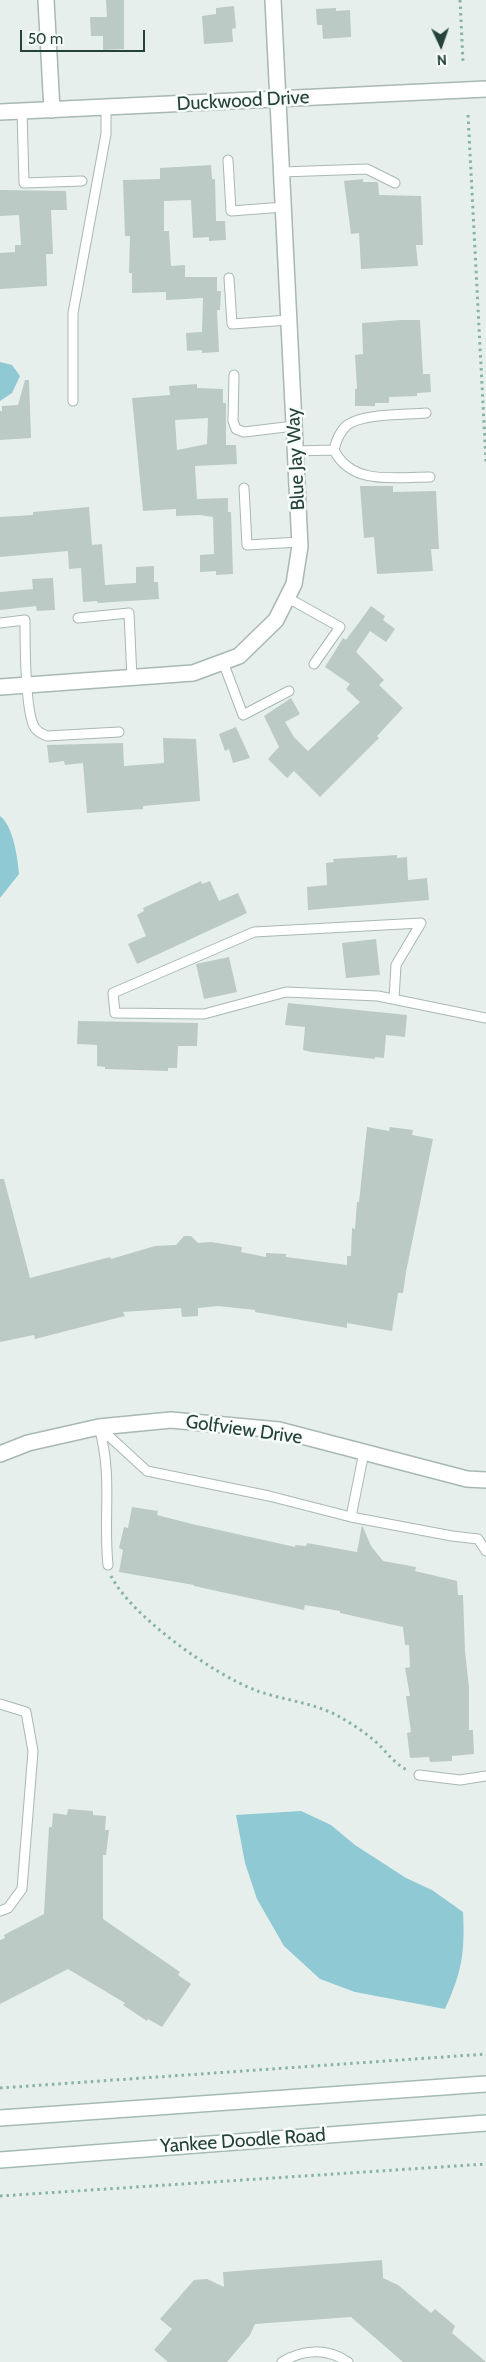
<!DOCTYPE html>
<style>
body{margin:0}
#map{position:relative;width:486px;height:2362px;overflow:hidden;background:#e6efeb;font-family:Cabin,sans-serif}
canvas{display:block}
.north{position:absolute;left:416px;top:20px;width:50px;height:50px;-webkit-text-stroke:4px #f7fbf9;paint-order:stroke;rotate:177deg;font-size:14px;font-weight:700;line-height:20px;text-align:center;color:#24423a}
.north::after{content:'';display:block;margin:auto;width:18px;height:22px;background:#24423a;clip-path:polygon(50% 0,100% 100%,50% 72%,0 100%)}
.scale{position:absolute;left:20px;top:30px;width:125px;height:22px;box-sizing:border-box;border:2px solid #24423a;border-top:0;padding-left:6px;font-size:15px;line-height:18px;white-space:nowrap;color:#24423a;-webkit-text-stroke:4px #f7fbf9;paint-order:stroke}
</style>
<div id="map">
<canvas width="486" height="2362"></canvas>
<div class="north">N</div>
<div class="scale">50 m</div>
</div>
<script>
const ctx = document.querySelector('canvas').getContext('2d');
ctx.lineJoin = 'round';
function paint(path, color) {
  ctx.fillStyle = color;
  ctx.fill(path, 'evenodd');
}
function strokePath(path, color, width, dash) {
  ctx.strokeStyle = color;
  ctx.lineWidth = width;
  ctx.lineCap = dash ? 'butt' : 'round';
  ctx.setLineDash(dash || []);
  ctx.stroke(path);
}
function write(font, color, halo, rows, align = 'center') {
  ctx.font = font + ' Cabin,sans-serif';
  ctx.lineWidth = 5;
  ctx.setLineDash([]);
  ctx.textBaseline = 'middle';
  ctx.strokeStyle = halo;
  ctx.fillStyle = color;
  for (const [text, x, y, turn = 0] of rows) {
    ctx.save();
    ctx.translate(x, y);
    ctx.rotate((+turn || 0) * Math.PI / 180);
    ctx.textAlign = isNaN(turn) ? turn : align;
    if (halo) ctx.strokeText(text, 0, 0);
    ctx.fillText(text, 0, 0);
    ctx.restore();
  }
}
const water = new Path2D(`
 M0,362L12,365L20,376L12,393L0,401Z
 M0,816C13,825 18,859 19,874L0,898Z
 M301,1811L331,1825L355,1845L406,1878L432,1890L463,1912C465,1953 462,1972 445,2009L355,1992L320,1979L284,1946L257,1899L245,1863L236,1815Z`);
const building = new Path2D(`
 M106,0H124V49L103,50V36H91L90,17H107Z
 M234,6L236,28L232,29L233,42L204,44L202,16L216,14V8Z
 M336,8V11L350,10L351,37L323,39L322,25H317L316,9Z
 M211,165L212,179H215L216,221H225L226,240L209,241V237L193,238L191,200L164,201V231H169L171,266L185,265V277H217V291H221L220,310H217L219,352L202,353V350L187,351L186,333L202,332L203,298L166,300V292L132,293V273H129L130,236H125L123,180L160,179V168Z
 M363,179V182H378L379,195L421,196L423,245H416L418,266L361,269L359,233L351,234L344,181Z
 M0,190L66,191L67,210H51L53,254H46L47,286L0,289V253L15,252V245H21L19,215L0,216Z
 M402,320H420L423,374H430L431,392L417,393V396L389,397V403H375V406H355V389H357L355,355L363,354L362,323Z
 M25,380H29L31,438L0,440V411H2V406L18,405Z
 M197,384V388L223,389V403H226V445H236L237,464L195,466L197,499L228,498V512H231L233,574L216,575V571L200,572V555L214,554L213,517L200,515L176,516V509L143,511L132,398L170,395L169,386ZM208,418L207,444L177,450L175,420Z
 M360,486H393V492L436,491L439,549H431L433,571L377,574L374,537L364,538Z
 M89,507L92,545L102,544L105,585L136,583V567L154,566V582H158L159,599L98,603L97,601L83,602L81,568L69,569L68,551L0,557V517L33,515V512Z
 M53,578L55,610L37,611L36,606L0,610V592L33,589L32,579Z
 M371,606L385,616L383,620L395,629L386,642L370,631L356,652L384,680L379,685L403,708L377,736L379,738L320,797L294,771L287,778L268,759L279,747L264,716L291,698L300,714L285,722L294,737L308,751L360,702L346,689L350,684L325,667L343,638L346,640Z
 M236,727L250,758L233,763L229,749L225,751L219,734Z
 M163,738L196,739L200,801L143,806V809L87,813L83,763L65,765L64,761L49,763L47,745L123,743L124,766L164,763Z
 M397,855V858L407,857L408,880L427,878L429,900L308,910L307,887L327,885L326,863L334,862L333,859Z
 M201,881L202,884L210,881L219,901L238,893L247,913L137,964L128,944L146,936L137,915L144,911L143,908Z
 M376,939L380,975L346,978L342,943Z
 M229,957L237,992L204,999L196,964Z
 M288,1003L407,1015L405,1037L386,1035L384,1058L375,1057V1059L311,1052L303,1050L305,1027L285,1025Z
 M78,1021L198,1023L197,1046H178L177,1068H168V1071L105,1069V1067L97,1066V1045L77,1044Z
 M367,1127L389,1131L390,1127L413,1130L412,1135L433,1139L406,1272L403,1293H398L392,1331L347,1323V1328L255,1312V1310L218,1306L198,1308V1316L182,1317L181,1308L123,1312L125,1316L35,1339L34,1335L0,1342V1179H4L30,1278L110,1257L111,1259L155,1246L176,1245L184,1236H191L198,1243L211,1242L242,1247L241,1252L266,1257V1253L286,1254V1257L347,1265V1256H351L352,1228L355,1229L357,1202H359Z
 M132,1507L158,1511L157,1515L192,1524L295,1547V1545L306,1546L307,1543L357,1552L362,1525L371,1546L383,1561L416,1567L415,1571L457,1581L458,1595H463L465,1651L469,1688V1730H473L474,1754L452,1756V1761L430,1762L429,1757L410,1758L407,1733L411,1732L406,1696H410L405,1668L410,1667L409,1645H405L403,1627L340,1613V1611L305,1605L304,1610L194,1586V1585L119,1572L123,1550L119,1548L124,1527L128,1528Z
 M68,1809L93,1811V1815L106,1816L105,1830H109L106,1855H103V1919L180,1972L178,1975L191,1984L162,2027L148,2019L147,2021L123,2005L125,2003L68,1969L0,2004V1940L5,1938L4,1935L44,1914L49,1827H52L53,1813L67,1815Z
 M382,2260L383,2278L398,2285L431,2313L435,2309L455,2326L452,2333L486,2362H403L351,2317L255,2324L250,2335L227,2362H168L154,2350L172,2329L160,2319L194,2280L207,2279L224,2287L223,2272Z`);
const path = new Path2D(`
 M460,0L463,61
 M468,115L486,462
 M111,1576C131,1616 213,1674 255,1690C281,1700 312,1702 338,1716C351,1723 364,1732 375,1741C387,1752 394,1764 409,1771
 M0,2088L486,2054
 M0,2196L486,2164`);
const service = new Path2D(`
 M22,111L24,183L82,181
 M228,160L231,211L284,207
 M282,172L367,169L395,183
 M229,278L232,324L289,320
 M234,375L233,421L236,429L244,432L294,426
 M73,401V313L106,134V107
 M334,450C352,486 395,477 430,477
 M295,451L334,450C336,441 339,433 346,426C361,413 406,415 426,413
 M244,488L247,545L300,542
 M288,598L340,627L314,664
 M78,618L129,613L132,678
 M0,623L25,620C25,641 25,714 35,728C38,732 42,734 47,736L119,732
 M223,662L243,715L289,691
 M394,999L396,965L421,923L254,932L113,993L115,1013L204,1014L286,992L378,996L486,1018
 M99,1427L147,1471L269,1496L351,1517
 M99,1427C113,1477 103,1515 108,1565
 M364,1452L351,1517L452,1536L478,1539L486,1551
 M0,1704L26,1712L33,1751L22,1889L8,1908L0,1911
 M419,1775L460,1780L486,1776
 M282,2362C303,2349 327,2348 348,2362`);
const minor = new Path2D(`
 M46,0L52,110
 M0,687L193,673L239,656L276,620L294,584L300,546L273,0
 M0,1454L28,1443L99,1427L171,1420L279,1430L467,1479L486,1480`);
const tertiary = new Path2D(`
 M0,112L486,89`);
const secondary = new Path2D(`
 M0,2118L486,2084
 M0,2160L486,2123`);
const streetNames = [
 ["Duckwood Drive",243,101,-3],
 ["Blue Jay Way",296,459,-93],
 ["Golfview Drive",244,1430,8],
 ["Yankee Doodle Road",243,2141,-4]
];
paint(water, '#8ec9d4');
paint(building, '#bbcac4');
strokePath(service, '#a8b8b2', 11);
strokePath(minor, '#a8b8b2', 18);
strokePath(tertiary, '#a8b8b2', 18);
strokePath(secondary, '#a4bbb3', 18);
strokePath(path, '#86b3a5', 3, [2.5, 4]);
strokePath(service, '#fff', 9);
strokePath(minor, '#fff', 15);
strokePath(tertiary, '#fff', 15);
strokePath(secondary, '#fff', 15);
write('19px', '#24423a', '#f7fbf9', streetNames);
</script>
